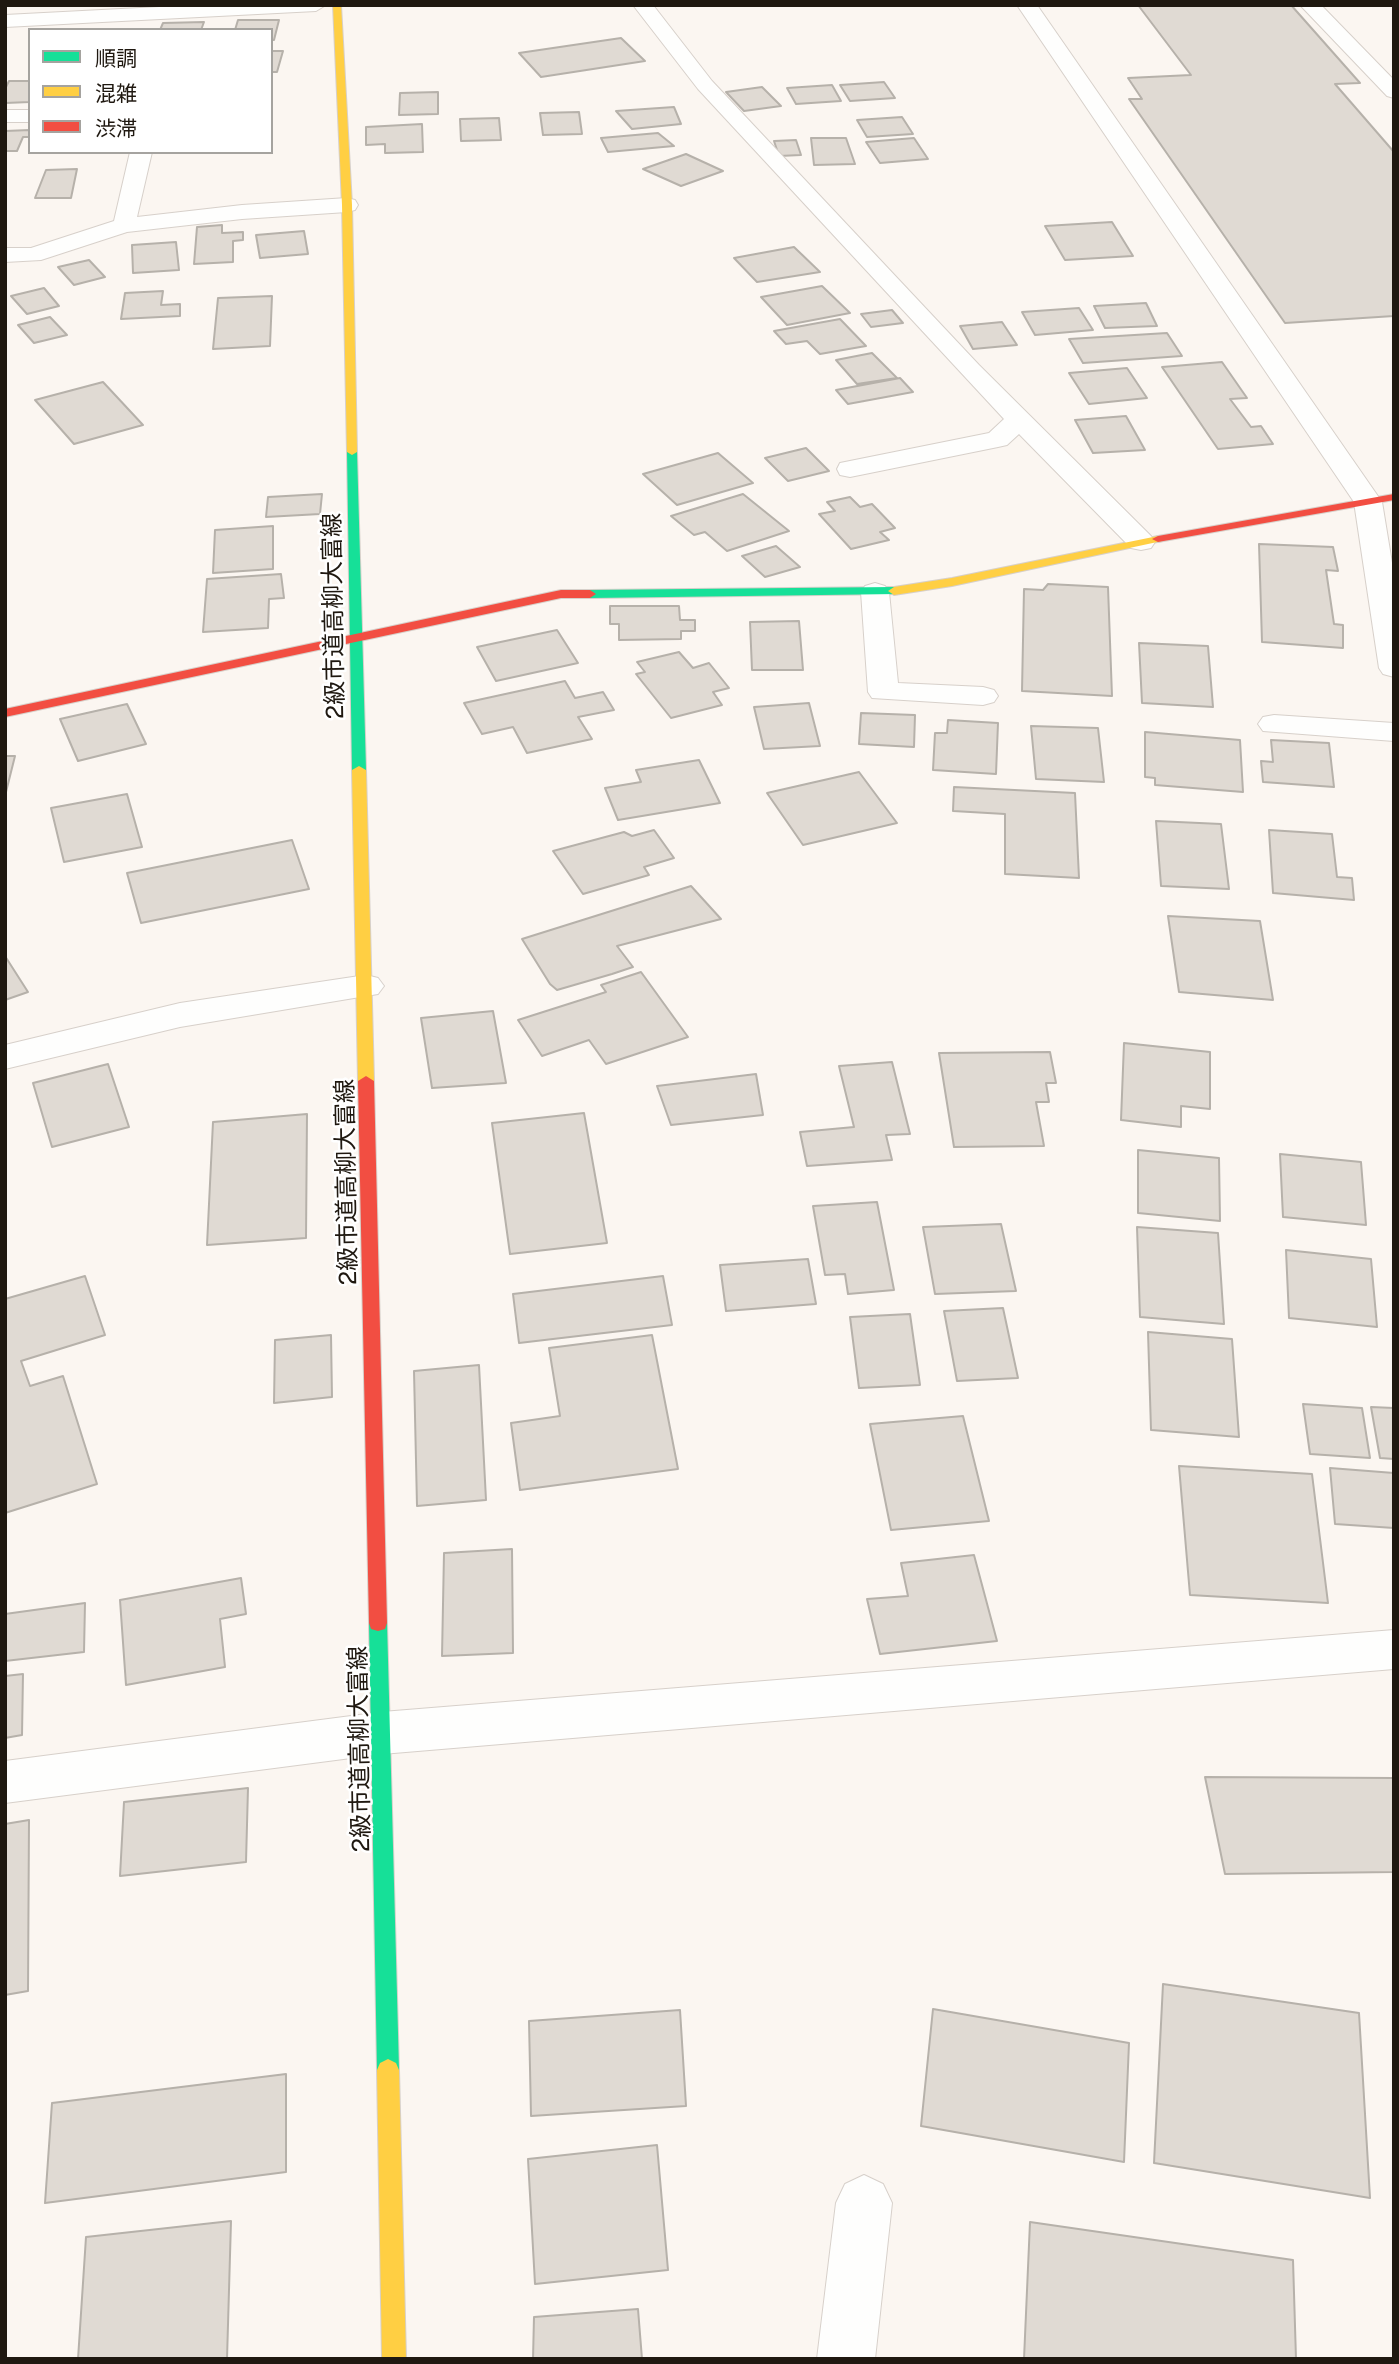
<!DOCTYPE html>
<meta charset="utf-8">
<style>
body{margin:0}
#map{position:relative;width:1399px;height:2364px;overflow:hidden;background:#fbf6f1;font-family:"Public Sans","Noto Sans JP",sans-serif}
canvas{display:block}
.frame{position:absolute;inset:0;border:7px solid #1f1810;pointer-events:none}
.legend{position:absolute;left:28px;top:28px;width:245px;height:126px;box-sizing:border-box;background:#fff;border:2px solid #a5a39f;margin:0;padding:9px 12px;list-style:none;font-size:21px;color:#1f1810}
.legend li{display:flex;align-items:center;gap:14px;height:35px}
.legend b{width:35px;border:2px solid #a5a39f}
</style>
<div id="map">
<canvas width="1399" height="2364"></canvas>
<div class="frame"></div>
<ul class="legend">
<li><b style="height:9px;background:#16e098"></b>順調</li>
<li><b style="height:9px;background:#ffcf43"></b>混雑</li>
<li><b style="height:9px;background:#f24e42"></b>渋滞</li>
</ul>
</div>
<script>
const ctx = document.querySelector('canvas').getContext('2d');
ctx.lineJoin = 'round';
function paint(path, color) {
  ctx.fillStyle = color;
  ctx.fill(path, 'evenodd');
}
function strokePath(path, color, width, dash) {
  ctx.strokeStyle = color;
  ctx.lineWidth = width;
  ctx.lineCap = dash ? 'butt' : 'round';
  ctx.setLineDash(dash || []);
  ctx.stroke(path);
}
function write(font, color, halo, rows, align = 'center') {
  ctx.font = font + ' "Public Sans","Noto Sans JP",sans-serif';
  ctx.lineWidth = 5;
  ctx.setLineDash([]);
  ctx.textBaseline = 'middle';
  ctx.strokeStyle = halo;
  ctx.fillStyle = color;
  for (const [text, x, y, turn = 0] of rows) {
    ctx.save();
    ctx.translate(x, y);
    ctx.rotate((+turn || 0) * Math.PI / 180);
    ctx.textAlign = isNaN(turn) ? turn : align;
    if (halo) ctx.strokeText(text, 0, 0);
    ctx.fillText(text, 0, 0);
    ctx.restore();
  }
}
const building = new Path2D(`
 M1138,5H1291L1360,83L1335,84L1394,152V316L1285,323L1129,99H1142L1128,78L1191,75Z
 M238,20H279L274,40H271V30H235Z
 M204,22L201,30H160L163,23Z
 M621,38L645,61L541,77L519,53Z
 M271,51H283L277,72H271Z
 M9,81H30V102L5,103V89Z
 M884,82L895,98L850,101L840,85Z
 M832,85L841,101L796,104L787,88Z
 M762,87L781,106L744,111L726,92Z
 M438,92V114L399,115L400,93Z
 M674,107L681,124L632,129L616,111Z
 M579,112L582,134L543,135L540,113Z
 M902,117L913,134L867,137L857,120Z
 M499,118L501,140L461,141L460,119Z
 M422,124L423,152L385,153V144L366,145V127Z
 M30,130V137H23L17,151H5V131Z
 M658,133L674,146L608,152L601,138Z
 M811,138H846L855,164L814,165Z
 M914,138L928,159L880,163L866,142Z
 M796,140L801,155L779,156L774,141Z
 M686,154L723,171L681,186L643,169Z
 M77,169L71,198H35L46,170Z
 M1112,222L1133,256L1065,260L1045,226Z
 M222,225V233L243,232V240L233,241V262L194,264L197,227Z
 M304,231L308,254L260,258L256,235Z
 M176,242L179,270L133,273L132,245Z
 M794,247L820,272L757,282L734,258Z
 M89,260L105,277L74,285L58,267Z
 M822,286L850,313L787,325L761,297Z
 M44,288L59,306L27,314L11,296Z
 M163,291L161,305L180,304V316L121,319L125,293Z
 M272,296L270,346L213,349L218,298Z
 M1146,303L1157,326L1105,328L1094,306Z
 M1079,308L1093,330L1035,335L1022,312Z
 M892,310L903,323L871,327L861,314Z
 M50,317L67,335L34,343L18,325Z
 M840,319L866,346L820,354L807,341L786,344L774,331Z
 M1002,322L1017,345L973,349L960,326Z
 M1167,333L1182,356L1083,363L1069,339Z
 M872,353L897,378L857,384L836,360Z
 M1222,362L1247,398L1230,399L1251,427L1261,426L1273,444L1218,449L1162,367Z
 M1127,368L1147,398L1089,404L1069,373Z
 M900,378L913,392L848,404L836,390Z
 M103,382L143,425L74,444L35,400Z
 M1126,416L1145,450L1093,453L1075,420Z
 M806,448L829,471L788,481L765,458Z
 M718,453L753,483L677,505L643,474Z
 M322,494L320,514L266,517L268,497Z
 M743,494L789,531L727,551L705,532L694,535L671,516Z
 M850,497L860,507L872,504L895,528L880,532L889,540L851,549L819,514L835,511L827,502Z
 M273,526V569L213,573L215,530Z
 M1259,544L1333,547L1338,571L1326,570L1334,624L1343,625V648L1262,642Z
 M776,546L800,567L765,577L742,556Z
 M281,574L284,598L269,599L268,628L203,632L207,579Z
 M1048,584L1108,587L1112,696L1022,691L1024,589L1043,590Z
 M610,606H679L680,620H695V631H681V639L619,640V624H610Z
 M799,621L803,670H752L750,622Z
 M557,630L578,663L496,681L477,647Z
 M1139,643L1208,646L1213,707L1142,703Z
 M679,652L693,668L709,663L729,688L713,692L722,705L671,718L636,674L645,672L637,662Z
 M565,681L575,698L603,692L614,710L578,717L592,739L527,753L513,727L482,734L464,703Z
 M809,703L820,746L764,749L754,707Z
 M127,704L146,744L78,761L60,719Z
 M861,713L915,715L914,747L859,744Z
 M948,720L998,723L996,774L933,770L935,733H947Z
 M1031,726L1098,728L1104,782L1036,779Z
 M1145,732L1240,740L1243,792L1155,785V778L1145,777Z
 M1271,740L1329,743L1334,787L1263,782L1261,761L1273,762Z
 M5,756H15L5,796Z
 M699,760L720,803L618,820L605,788L641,782L636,770Z
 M859,772L897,823L803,845L767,793Z
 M954,787L1075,793L1079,878L1005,874V814L953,811Z
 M127,794L142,847L64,862L51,808Z
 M1156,821L1221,824L1229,889L1161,886Z
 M654,830L674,858L644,867L649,875L583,894L553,851L624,832L632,836Z
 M1269,830L1332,834L1337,877L1352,878L1354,900L1273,893Z
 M292,840L309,889L141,923L127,873Z
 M691,886L721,919L617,946L633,967L612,974L557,990L550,984L522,939Z
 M1168,916L1260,921L1273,1000L1179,992Z
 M5,956L28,992L5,1000Z
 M641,972L688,1037L606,1064L589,1040L542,1056L518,1020L606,992L601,985Z
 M493,1011L506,1083L432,1088L421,1018Z
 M1124,1043L1210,1052V1109L1181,1106V1127L1121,1120Z
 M1050,1052L1056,1083H1046L1049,1102H1036L1044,1146L954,1147L939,1053Z
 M892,1062L910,1134L886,1135L892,1160L807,1166L800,1132L854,1127L839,1066Z
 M108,1064L129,1127L52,1147L33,1083Z
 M756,1074L763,1115L671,1125L657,1086Z
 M584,1113L607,1243L510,1254L492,1123Z
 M307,1114L306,1238L207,1245L213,1122Z
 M1138,1150L1219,1158L1220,1221L1138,1213Z
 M1280,1154L1361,1162L1366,1225L1283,1217Z
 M877,1202L894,1290L848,1294L845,1274L825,1275L813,1206Z
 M1001,1224L1016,1291L935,1294L923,1227Z
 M1137,1227L1218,1233L1224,1324L1140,1317Z
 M1286,1250L1371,1259L1377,1327L1289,1318Z
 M808,1259L816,1304L726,1311L720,1265Z
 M85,1276L105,1335L21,1361L30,1386L63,1376L97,1484L5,1513V1299Z
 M663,1276L672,1325L519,1343L513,1294Z
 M1003,1308L1018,1378L957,1381L944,1311Z
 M910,1314L920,1385L859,1388L850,1317Z
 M1148,1332L1232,1339L1239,1437L1151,1430Z
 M331,1335L332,1397L274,1403L275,1340Z
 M652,1335L678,1469L520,1490L511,1423L560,1416L549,1348Z
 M479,1365L486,1500L417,1506L414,1371Z
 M1303,1404L1362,1408L1370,1458L1310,1454Z
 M1371,1407L1394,1408V1459L1380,1458Z
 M963,1416L989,1521L891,1530L870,1424Z
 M1179,1466L1312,1474L1328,1603L1190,1595Z
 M1330,1468L1394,1473V1528L1335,1524Z
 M512,1549L513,1653L442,1656L444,1553Z
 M974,1555L997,1641L880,1654L867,1599L908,1596L901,1563Z
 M241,1578L246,1614L220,1619L225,1667L126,1685L120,1600Z
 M85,1603L84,1652L5,1661V1614Z
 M23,1674L22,1735L5,1738V1676Z
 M1205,1777L1394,1778V1872L1225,1874Z
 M248,1788L246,1862L120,1876L124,1802Z
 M29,1820L28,1991L5,1995V1824Z
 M1163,1984L1359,2013L1370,2198L1154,2163Z
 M933,2009L1129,2043L1124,2162L921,2126Z
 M680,2010L686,2106L531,2116L529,2021Z
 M286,2074V2172L45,2203L52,2103Z
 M657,2145L668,2270L535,2284L528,2159Z
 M231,2221L227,2359H78L86,2237Z
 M1030,2222L1293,2260L1296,2359H1024Z
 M638,2309L642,2359H533L534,2317Z`);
const lane = new Path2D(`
 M1300,5H1321L1394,80V98L1387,96Z
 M864,2175L883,2184L892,2203L875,2359H817L836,2203L845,2184Z`);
const street = new Path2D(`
 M198,5H326L316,11L5,27V15Z
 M633,5H653L712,81L979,365L1151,536L1155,542L1151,548L1141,550L1131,548L1019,434L1007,445L998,447L850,477L840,475L837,469L840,463L989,433L1004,419L698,89Z
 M1017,5H1037L1382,502L1394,575V677L1383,674L1379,668L1354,502Z
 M5,110H30V122H5Z
 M130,152H152L137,217L242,205L347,198L355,200L358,205L355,210L347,212L242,219L127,232L41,260L5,262V248H31L114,221Z
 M875,583L885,586L889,592L898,683L983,687L994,690L998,696L994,702L983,705L872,698L868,692L861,592L865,586Z
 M1274,715L1394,723V741L1263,731L1258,724L1263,717Z
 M366,975L378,978L384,986L378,994L180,1027L5,1069V1045L180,1003Z
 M1394,1630V1669L382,1754L5,1803V1761L382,1712Z`);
const fast = new Path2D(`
 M352,449L357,452L366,770L359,774L352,770L347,452Z
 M894,587L900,591L898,594L590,598L584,594L590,590Z
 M378,1615L385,1617L387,1623L399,2070L396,2077L388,2081L380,2077L377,2070L369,1623L371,1617Z`);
const slow = new Path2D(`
 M333,5H341L352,205L357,452L352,455L347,452L342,205Z
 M1158,536L1162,537V541L952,586L894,595L888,591L894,587L952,578Z
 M359,766L366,770L374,1081L366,1086L358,1081L352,770Z
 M388,2059L396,2063L399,2070L406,2359H382L377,2070L380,2063Z`);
const jam = new Path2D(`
 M1394,494V500L1158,542L1152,539L1158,536Z
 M561,590H590L596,594L590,598H561L5,717V709Z
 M366,1076L374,1081L387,1623L385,1629L378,1631L371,1629L369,1623L358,1081Z`);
const streetNames = [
 ["2級市道高柳大富線",334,616,-91],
 ["2級市道高柳大富線",347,1182,-91],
 ["2級市道高柳大富線",360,1749,-91]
];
paint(building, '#e0dad3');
strokePath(building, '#b6b1aa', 2);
strokePath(lane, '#d7d0ca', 2);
strokePath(street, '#d7d0ca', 2);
strokePath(fast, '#d7d0ca', 2);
strokePath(slow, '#d7d0ca', 2);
strokePath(jam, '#d7d0ca', 2);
paint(lane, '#fefefd');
paint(street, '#fefefd');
paint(fast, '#16e098');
paint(slow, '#ffcf43');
paint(jam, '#f24e42');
write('24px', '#1f1810', '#fff', streetNames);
</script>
